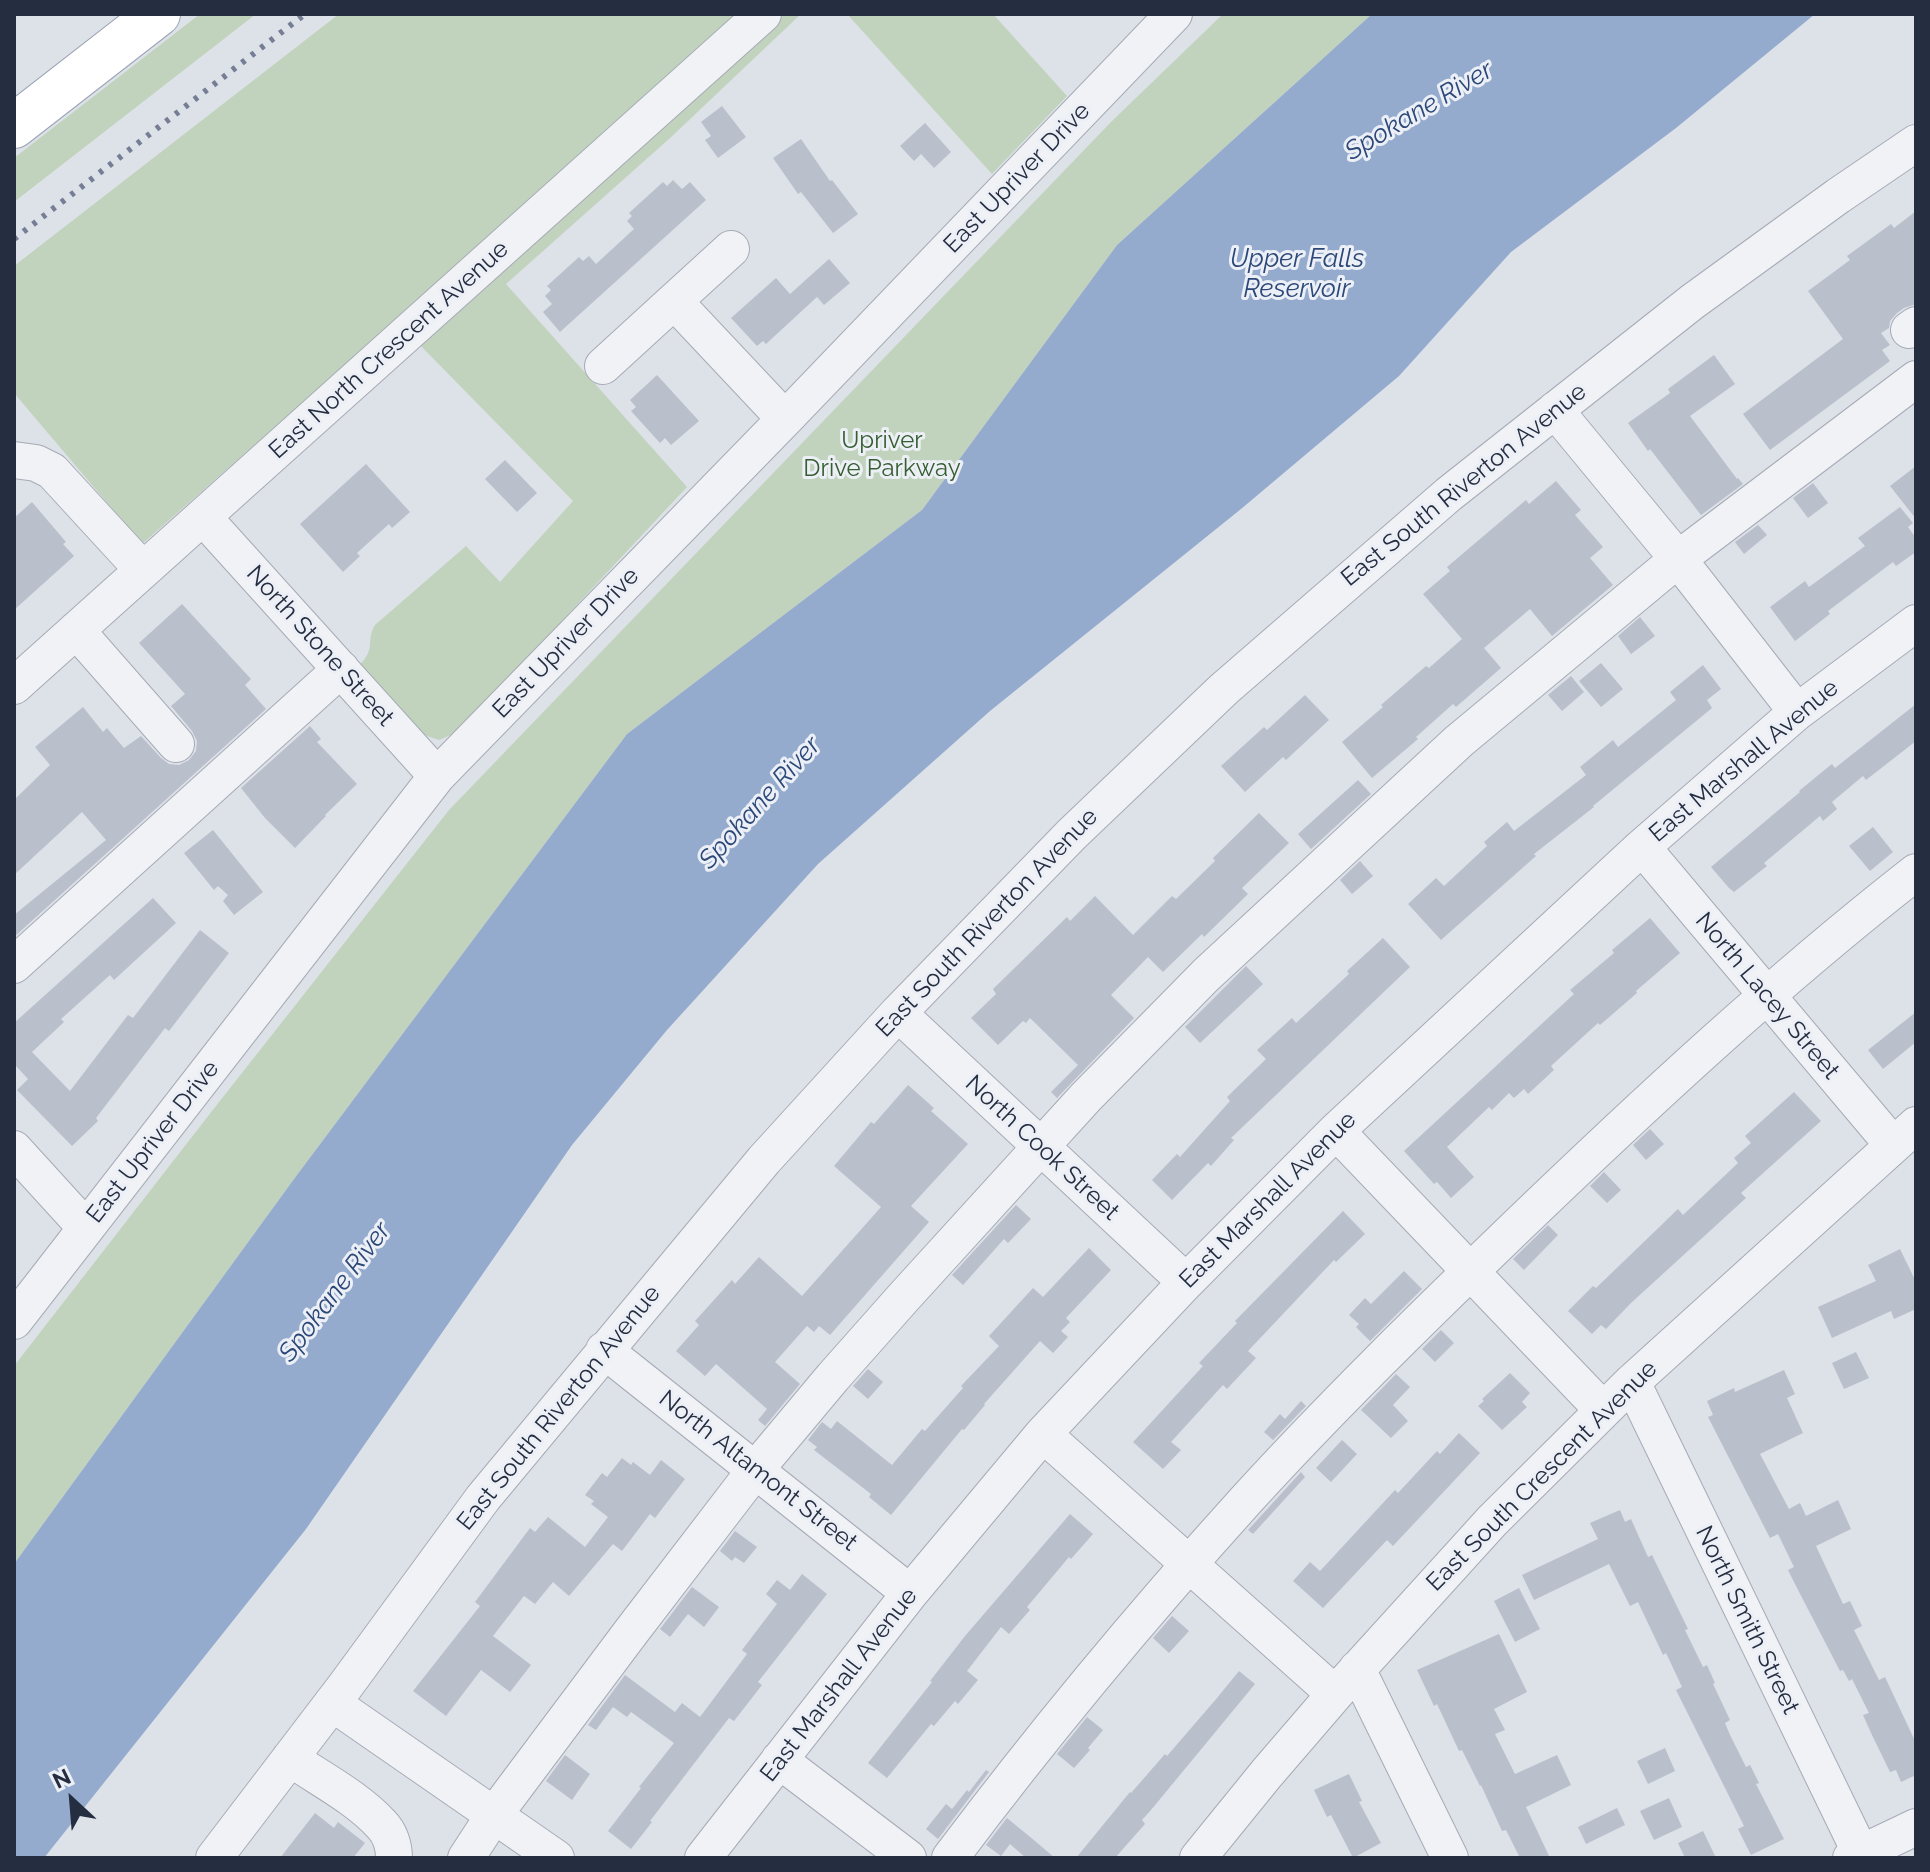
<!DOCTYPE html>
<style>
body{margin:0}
#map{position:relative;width:1930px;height:1872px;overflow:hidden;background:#dde1e8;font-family:Raleway,sans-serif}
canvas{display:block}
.frame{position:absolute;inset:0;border:16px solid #252d41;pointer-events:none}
.north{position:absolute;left:32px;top:1760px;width:80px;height:80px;-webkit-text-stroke:6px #ecf0f6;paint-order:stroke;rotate:334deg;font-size:22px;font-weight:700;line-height:32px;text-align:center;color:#252d41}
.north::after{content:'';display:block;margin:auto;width:28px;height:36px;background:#252d41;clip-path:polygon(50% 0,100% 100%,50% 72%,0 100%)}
</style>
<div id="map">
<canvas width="1930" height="1872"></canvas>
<div class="frame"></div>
<div class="north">N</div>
</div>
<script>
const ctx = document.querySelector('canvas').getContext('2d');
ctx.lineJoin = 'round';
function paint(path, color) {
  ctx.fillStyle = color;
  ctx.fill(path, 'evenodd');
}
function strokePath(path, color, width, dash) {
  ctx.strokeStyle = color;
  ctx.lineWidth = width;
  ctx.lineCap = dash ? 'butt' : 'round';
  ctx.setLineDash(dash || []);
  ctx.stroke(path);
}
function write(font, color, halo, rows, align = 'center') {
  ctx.font = font + ' Raleway,sans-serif';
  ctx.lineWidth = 6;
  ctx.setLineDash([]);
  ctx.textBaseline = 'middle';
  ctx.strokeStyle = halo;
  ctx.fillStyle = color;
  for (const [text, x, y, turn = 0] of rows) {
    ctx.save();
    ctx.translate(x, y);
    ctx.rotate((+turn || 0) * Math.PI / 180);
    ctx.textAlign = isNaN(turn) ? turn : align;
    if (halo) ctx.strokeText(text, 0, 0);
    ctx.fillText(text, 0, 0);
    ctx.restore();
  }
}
const green = new Path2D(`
 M200,14H256L14,202V158Z
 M339,14H743L142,544L14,393V266Z
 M777,14H801L669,139L506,284L687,487L458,732L439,740L421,734L359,666C377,647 365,642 375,625L466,546L500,582L573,501L414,339Z
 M847,14H993L1067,96L992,174Z
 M1223,14H1372L1117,245L922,510L627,734L294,1179L14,1564V1366L212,1111L449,810L1112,121Z`);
const water = new Path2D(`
 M1372,14H1815L1676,128L1511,252L1399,376L1241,509L990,711L818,864L667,1030L572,1145L306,1529L44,1858H14V1564L294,1179L627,734L922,510L1117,245Z`);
const building = new Path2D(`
 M722,106L746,137L718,158L705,140L711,136L701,122Z
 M925,123L951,152L934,168L921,154L914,161L900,146Z
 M801,139L830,181L832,180L858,214L833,233L801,192L798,194L773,158Z
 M673,180L682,189L690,182L706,200L560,332L543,312L552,304L545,296L551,290L547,286L579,257L583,261L589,256L596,264L634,229L627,221L632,216L629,213L663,182L667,186Z
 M1916,211V304L1904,308L1897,313L1890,321L1889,328L1881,333L1890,345L1882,350L1890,361L1770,450L1743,414L1843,339L1808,291L1850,260L1847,256L1891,224L1894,228Z
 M829,259L850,283L824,305L817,297L766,344L763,341L757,346L731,318L776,278L790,294Z
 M1714,355L1735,384L1690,416L1737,479L1738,478L1743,484L1701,515L1650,449L1648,451L1628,423L1670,393L1668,389Z
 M657,375L699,421L671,445L665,438L660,443L631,411L636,407L630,400Z
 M505,460L537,493L517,512L485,479Z
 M366,464L410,512L392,528L389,524L357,553L360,556L343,572L300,524Z
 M1916,466V519L1890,486Z
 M1556,481L1581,510L1575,515L1603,547L1590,558L1613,585L1552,636L1530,609L1484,648L1501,668L1456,707L1453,704L1416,737L1418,739L1372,778L1342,742L1383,707L1381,705L1426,666L1429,668L1462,639L1423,594L1450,571L1447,567L1526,500L1529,504Z
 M1813,483L1828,503L1808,518L1793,498Z
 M32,502L66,542L63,544L74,556L14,610V518Z
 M1900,507L1913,523L1908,527L1916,538V552L1896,566L1893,562L1828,611L1830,614L1795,641L1770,607L1805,581L1809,587L1865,546L1858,538Z
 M1758,525L1767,535L1744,554L1735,542Z
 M182,604L251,679L245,685L266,709L14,937V915L106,840L82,812L14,875V800L50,765L35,747L83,707L103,732L107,728L124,748L141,736L161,758L169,764L179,765L189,760L196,751L197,741L192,731L171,706L185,694L139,643Z
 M1640,617L1655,636L1631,654L1618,636Z
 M1601,663L1623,689L1601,707L1579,681Z
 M1703,665L1721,689L1707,700L1712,708L1593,806L1594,807L1534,854L1536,856L1441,940L1408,904L1436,878L1444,886L1487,846L1484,842L1507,822L1514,831L1586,775L1580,767L1613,740L1618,747L1676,700L1670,692Z
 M1571,676L1584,692L1562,711L1548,695Z
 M1305,695L1329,720L1286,760L1283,757L1245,792L1221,766L1264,727L1267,730Z
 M1916,704V741L1866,780L1863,776L1832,802L1837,809L1823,821L1820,816L1764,863L1767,866L1734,892L1729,888L1711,867L1800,792L1799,791L1822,772L1832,764L1835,768Z
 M310,726L321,739L317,742L357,784L325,815L326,816L295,848L265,818L241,788Z
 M1358,780L1371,794L1311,849L1298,834Z
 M1259,813L1289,843L1242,888L1248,894L1204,937L1202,934L1163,972L1148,957L1111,995L1134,1018L1057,1098L1051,1092L1078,1065L1030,1018L1026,1023L1023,1021L998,1045L971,1018L996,994L993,989L1067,917L1070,921L1095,896L1133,935L1172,896L1176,899L1215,861L1213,858Z
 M1873,827L1893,852L1870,871L1849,846Z
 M213,830L263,892L234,915L223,901L228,895L218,886L214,890L184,853Z
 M1360,861L1373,876L1352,894L1340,880Z
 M153,898L176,923L114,980L110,975L61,1019L64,1022L32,1052L70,1091L128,1015L133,1018L200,930L229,953L169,1031L165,1028L96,1118L98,1121L72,1146L17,1090L28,1079L16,1066L14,1068V1023Z
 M1650,918L1680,953L1636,991L1637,993L1600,1025L1598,1023L1551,1066L1554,1070L1528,1094L1524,1089L1514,1098L1509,1093L1492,1110L1489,1107L1447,1147L1474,1177L1451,1198L1437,1182L1434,1184L1404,1151L1574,994L1570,990L1614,953L1612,950Z
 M1383,938L1410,967L1231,1138L1234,1140L1211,1166L1208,1163L1172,1200L1152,1180L1177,1154L1180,1157L1230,1101L1227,1097L1266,1059L1257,1050L1292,1018L1296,1023L1349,974L1347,971Z
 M1246,966L1263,984L1200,1043L1185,1027Z
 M1916,1012V1042L1883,1069L1868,1050Z
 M908,1085L934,1108L931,1111L968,1144L911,1206L929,1222L830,1335L819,1326L814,1332L807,1326L775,1362L800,1384L765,1426L758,1420L767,1409L716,1364L705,1376L676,1351L699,1325L695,1321L732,1280L735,1284L759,1257L802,1296L881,1207L834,1166L871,1122L874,1124Z
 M1794,1092L1821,1121L1741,1193L1746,1198L1631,1303L1606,1329L1601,1325L1592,1334L1568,1311L1593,1286L1596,1288L1678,1209L1683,1215L1738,1163L1734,1158L1751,1143L1745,1136Z
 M1650,1129L1664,1144L1646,1160L1633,1145Z
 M1604,1172L1621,1190L1607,1203L1590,1186Z
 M1016,1205L1031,1219L1008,1243L1004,1239L963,1285L952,1275Z
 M1343,1211L1365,1234L1336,1262L1334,1260L1248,1351L1256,1358L1227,1389L1223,1385L1171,1442L1181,1450L1163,1469L1133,1442L1135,1440L1203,1366L1199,1363L1237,1323L1235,1321Z
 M1548,1225L1558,1235L1524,1270L1513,1259Z
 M1089,1248L1111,1270L1066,1318L1070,1322L1061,1331L1068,1337L1053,1353L1040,1341L984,1404L985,1405L964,1430L962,1429L891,1515L869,1497L871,1494L814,1450L817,1447L808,1440L822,1422L831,1429L837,1421L892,1465L922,1429L925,1431L963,1388L961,1386L999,1346L989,1336L1033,1288L1043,1297Z
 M1900,1249L1916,1282V1309L1894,1319L1891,1311L1832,1338L1818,1307L1876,1281L1868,1265Z
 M1404,1271L1422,1289L1370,1341L1356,1327L1359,1324L1349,1315L1365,1298L1371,1304Z
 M1441,1330L1454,1343L1435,1362L1422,1349Z
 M1856,1352L1869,1378L1844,1389L1832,1363Z
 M868,1369L883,1382L868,1399L853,1386Z
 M1784,1370L1795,1394L1787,1398L1803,1433L1760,1454L1789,1509L1800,1503L1806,1516L1838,1500L1851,1529L1816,1546L1843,1604L1850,1601L1862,1626L1854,1630L1879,1680L1885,1677L1916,1743V1775L1901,1782L1896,1770L1890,1772L1872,1735L1863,1715L1869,1713L1852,1679L1849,1681L1843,1670L1840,1671L1797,1588L1788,1570L1794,1567L1778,1534L1770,1538L1708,1417L1713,1415L1707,1401L1734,1388L1735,1392Z
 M1510,1373L1530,1393L1522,1402L1527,1407L1502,1430L1478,1406L1484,1401L1482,1399Z
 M1396,1374L1410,1387L1393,1405L1408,1421L1391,1438L1361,1410Z
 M1301,1401L1306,1406L1273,1440L1264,1432L1280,1414L1285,1419Z
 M1459,1433L1480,1453L1393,1546L1387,1540L1323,1608L1293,1581L1310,1562L1320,1571L1395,1490L1398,1493L1437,1451L1440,1454Z
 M1342,1440L1357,1454L1331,1482L1316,1468Z
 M622,1458L631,1465L633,1462L650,1475L661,1460L685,1479L655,1518L650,1514L622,1551L613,1544L569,1596L553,1582L535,1604L524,1596L493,1636L531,1665L510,1692L481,1670L446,1716L413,1691L480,1606L475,1602L530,1528L535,1532L548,1517L585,1547L608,1517L591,1504L594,1501L585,1495L602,1473L607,1477Z
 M1301,1472L1305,1477L1253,1534L1248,1530Z
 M1620,1510L1625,1522L1631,1519L1648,1557L1652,1555L1688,1629L1685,1630L1703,1667L1707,1665L1715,1683L1713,1684L1730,1720L1725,1723L1730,1735L1746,1767L1750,1765L1759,1783L1756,1784L1784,1839L1751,1855L1738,1829L1744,1826L1676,1690L1682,1687L1666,1653L1663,1655L1638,1602L1630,1606L1609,1564L1534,1600L1522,1575L1598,1539L1590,1523Z
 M1070,1514L1093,1534L1071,1559L1069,1557L1027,1607L1030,1610L1009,1634L1001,1627L967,1671L978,1680L958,1704L955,1701L934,1726L931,1724L887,1778L868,1763L932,1682L930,1681L965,1636Z
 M735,1531L757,1547L744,1563L735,1557L732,1561L720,1551Z
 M802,1574L827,1594L758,1682L762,1685L734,1721L729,1718L650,1821L652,1822L631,1849L608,1831L641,1788L639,1787L674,1743L631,1712L627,1717L613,1707L596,1730L588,1725L625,1675L675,1712L682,1703L700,1717L747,1654L742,1650L777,1604L766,1594L777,1580L790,1590Z
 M692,1587L719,1607L704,1627L688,1614L670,1637L660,1629Z
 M1519,1588L1540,1629L1515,1642L1494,1601Z
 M1172,1616L1189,1631L1169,1653L1153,1638Z
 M1499,1634L1527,1692L1494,1709L1505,1730L1495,1734L1515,1774L1557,1755L1571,1785L1526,1807L1550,1858H1520L1506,1830L1502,1831L1481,1785L1480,1786L1462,1750L1459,1751L1437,1704L1434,1706L1417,1670Z
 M1239,1671L1255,1684L1151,1810L1142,1820L1145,1824L1115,1858H1076L1130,1792L1131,1793L1165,1754L1167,1756L1217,1698Z
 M1087,1717L1103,1730L1088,1748L1090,1750L1074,1768L1057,1754Z
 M1665,1748L1675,1771L1648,1784L1637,1761Z
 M565,1755L590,1774L572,1800L546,1781Z
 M986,1770L989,1772L938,1839L926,1829L946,1804L952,1809L967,1790L969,1792Z
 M1349,1774L1362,1801L1359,1802L1381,1843L1353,1858L1331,1815L1327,1817L1314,1790Z
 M1669,1798L1682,1827L1654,1840L1640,1811Z
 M1617,1808L1625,1825L1586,1844L1578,1827Z
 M315,1813L334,1828L338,1822L365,1843L353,1858H280Z
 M1007,1818L1035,1841L1055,1858H1026L1010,1844L1001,1856L986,1845Z
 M1703,1831L1716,1858H1685L1678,1843Z`);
const minor = new Path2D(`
 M674,301L731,249
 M1909,330L1916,325
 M603,366L674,301L785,419
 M1555,410L1678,559L1797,712
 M14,460L36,463L52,471L143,570
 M203,517L437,776
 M76,630L176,744
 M14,686L763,14
 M1642,847L1893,1145
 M14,965L341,669
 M898,1013L1186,1282
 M1336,1131L1603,1410
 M14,1149L86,1228
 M14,1321L437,776L785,419L1174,14
 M604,1350L910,1593
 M1632,1382L1863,1858
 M1043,1434L1335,1694
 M1357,1669L1450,1858
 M332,1703L556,1858
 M290,1758C320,1779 356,1797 381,1824C390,1833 394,1846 394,1858
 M779,1760L908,1858
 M214,1858L346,1685L483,1498L764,1160L898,1013L1072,834L1224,689L1449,494L1692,302L1838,196L1916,143
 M466,1858L494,1815L631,1632L756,1469L833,1377L903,1298L1086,1097L1206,975L1459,741L1678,559L1916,379
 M703,1858L910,1593L1043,1434L1186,1282L1336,1131L1642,847L1797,712L1916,623
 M950,1858C1043,1734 1143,1614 1247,1499C1331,1407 1421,1319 1511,1232C1641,1107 1774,983 1916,872
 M1198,1858L1267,1773L1335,1694L1492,1521L1632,1382L1916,1125
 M1851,1858L1916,1827`);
const major = new Path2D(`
 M14,126L158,14`);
const rail = new Path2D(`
 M14,239L305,14`);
const streetNames = [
 ["East Upriver Drive",1017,178,-46],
 ["East North Crescent Avenue",389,350,-42],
 ["East South Riverton Avenue",1464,485,-39],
 ["East Upriver Drive",566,643,-46],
 ["North Stone Street",320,646,48],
 ["East Marshall Avenue",1744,761,-40],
 ["East South Riverton Avenue",987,923,-46],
 ["North Lacey Street",1767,996,50],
 ["East Upriver Drive",153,1142,-52],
 ["North Cook Street",1042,1148,43],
 ["East Marshall Avenue",1268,1200,-45],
 ["East South Riverton Avenue",559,1408,-51],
 ["North Altamont Street",758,1471,38],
 ["East South Crescent Avenue",1542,1476,-45],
 ["North Smith Street",1747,1620,64],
 ["East Marshall Avenue",839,1685,-52]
];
const parkNames = [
 ["Upriver",882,441],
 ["Drive Parkway",882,469]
];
const waterNames = [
 ["Spokane River",1419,111,-31],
 ["Upper Falls",1297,259],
 ["Reservoir",1297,289],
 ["Spokane River",760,803,-48],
 ["Spokane River",335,1292,-53]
];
paint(green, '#c1d3bd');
paint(water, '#94abcd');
paint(building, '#babfcc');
strokePath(minor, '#a6abb6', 38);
strokePath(major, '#9ba4b5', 46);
strokePath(minor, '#f0f2f6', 36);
strokePath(major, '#fff', 44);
strokePath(rail, '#757e94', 6, [4, 8]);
write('24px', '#252d41', '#ecf0f6', streetNames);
write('24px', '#365e31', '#ecf0f6', parkNames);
write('italic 26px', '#2b4878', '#ecf0f6', waterNames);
</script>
